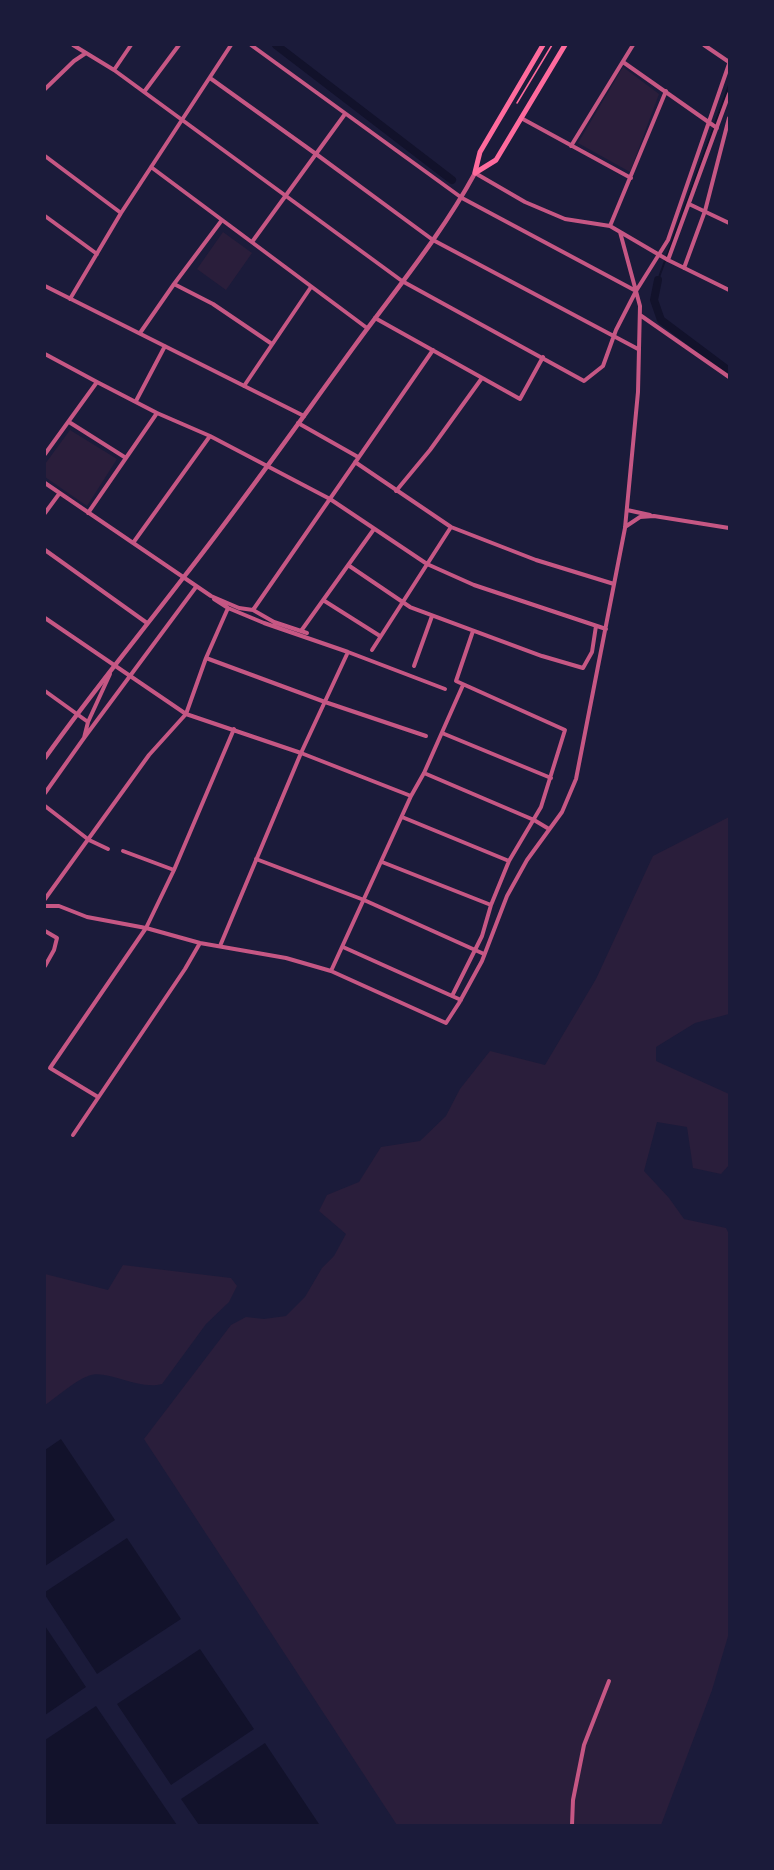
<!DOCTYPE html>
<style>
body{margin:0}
#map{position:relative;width:774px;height:1870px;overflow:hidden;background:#1b1b3a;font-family:Lora,serif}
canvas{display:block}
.frame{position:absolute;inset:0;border:46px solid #1b1b3a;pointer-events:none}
</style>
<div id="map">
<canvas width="774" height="1870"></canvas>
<div class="frame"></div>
</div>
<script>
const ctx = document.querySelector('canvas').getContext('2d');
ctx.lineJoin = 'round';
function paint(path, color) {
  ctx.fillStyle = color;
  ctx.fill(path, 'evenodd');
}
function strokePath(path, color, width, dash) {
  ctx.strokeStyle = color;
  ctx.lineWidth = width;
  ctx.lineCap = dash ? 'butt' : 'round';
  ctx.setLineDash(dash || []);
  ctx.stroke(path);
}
const green = new Path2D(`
 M623,67L659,94L630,172L578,143Z
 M223,232L252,253L226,290L197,269Z
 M70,430L117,459L87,506L45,477V464Z
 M729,817V1014L695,1023L656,1047V1061L729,1094V1165L721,1174L693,1168L687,1127L657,1122L644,1171L669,1198L684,1219L726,1228L729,1234V1633L712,1690L661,1825H397L144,1439L231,1325L246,1317L264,1319L286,1316L305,1297L322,1268L334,1256L346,1234L319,1211L327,1195L359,1182L381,1147L420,1141L446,1116L460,1089L490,1051L545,1065L596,979L653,856Z
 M123,1265L231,1278L237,1286L229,1302L206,1324L162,1384C138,1391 106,1368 88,1376C73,1382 58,1396 45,1405V1274L108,1290Z`);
const water = new Path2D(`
 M61,1439L115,1520L45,1566V1450Z
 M127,1538L181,1619L97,1674L45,1595V1592Z
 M45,1626L86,1687L45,1715Z
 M200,1649L254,1729L171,1785L117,1704Z
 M96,1706L177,1825H45V1740Z
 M265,1743L319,1824L199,1825L181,1799Z`);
const stream = new Path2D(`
 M658,280L729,85`);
const canal = new Path2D(`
 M276,45L452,180
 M658,280L654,300L661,320L729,371`);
const path = new Path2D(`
 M517,103L552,45`);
const minor = new Path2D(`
 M73,45L114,70L402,281L584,381L603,366L616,330L636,291L668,240L729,64
 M251,45L462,198L636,291
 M704,45L729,62
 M623,62L717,128
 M114,70L131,45
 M210,78L316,154L433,240L638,349
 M45,89L74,61L86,53
 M144,92L179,45
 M521,118L631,178
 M571,146L633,45
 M45,156L121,213
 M151,167L367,328
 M475,173L525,202L565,219L610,226L668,260L729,290
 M689,204L729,223
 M45,216L97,254
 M610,226L666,91
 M252,242L345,114
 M668,260L729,94
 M684,268L705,211L729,118
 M174,284L213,304L272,344
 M45,286L304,416
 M70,299L121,213L231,45
 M640,315L729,377
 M375,318L520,399L543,357
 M140,333L174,284L222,220
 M45,354L97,382L157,413L210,436L330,499L427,564L474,585L606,629
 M244,386L311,287
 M136,401L165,346
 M69,422L126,458
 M298,423L358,457
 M45,454L97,382
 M355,462L451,527L536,560L614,584
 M45,483L211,596L239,608L253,610L274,622L307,633
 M396,491L430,450L482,378
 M627,510L650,515
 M45,513L59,494
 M88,513L157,413
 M625,527L640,517L654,516L729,528
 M133,543L210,436
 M45,550L147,623
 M348,565L410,607L542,656L583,668L592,652L596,626
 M214,599L228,608L264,623L348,652L445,689
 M323,600L380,636
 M253,610L433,350
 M45,618L186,714L301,753L411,796
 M301,631L374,529
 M372,650L451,527
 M206,658L325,702L426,736
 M414,666L432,616
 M45,691L88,722
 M442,733L551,778
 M84,738L196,587
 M424,773L534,820L549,829
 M45,793L84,738L88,722L110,674
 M45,806L89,840L108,849
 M402,817L509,861
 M123,851L174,870
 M256,859L364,900L484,954
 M382,862L491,905
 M45,899L149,755L186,714L206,658L228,608
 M45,906H59L87,917L146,928L200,943L286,958L331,971L446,1023L459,1003L482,961L507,896L527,860L562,812L576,779L625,528L638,392L640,306L620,232
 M45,931L57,938L54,950L45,966
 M220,946L301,753L348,652
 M343,947L461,1000
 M331,971L411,796L424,773L463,685
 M452,996L482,936L491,905L509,861L541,807L565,730L456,681L473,631
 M98,1097L50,1068L146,928L174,870L234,729
 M73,1135L185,969L200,943
 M572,1825L573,1800L584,1745L609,1681`);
const tertiary = new Path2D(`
 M45,758C89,696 137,638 183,578C243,502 299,422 356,344C397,288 442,234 475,173`);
const primary = new Path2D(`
 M475,172L480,152L543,45
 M475,173L496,160L565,45`);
paint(green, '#2a1e3b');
paint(water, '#12122b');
strokePath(stream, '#12122b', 2);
strokePath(canal, '#12122b', 8);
strokePath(path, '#ff6b9d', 1.5);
strokePath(minor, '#c65784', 4);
strokePath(tertiary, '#c65784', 4.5);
strokePath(primary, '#ff6b9d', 5);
</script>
